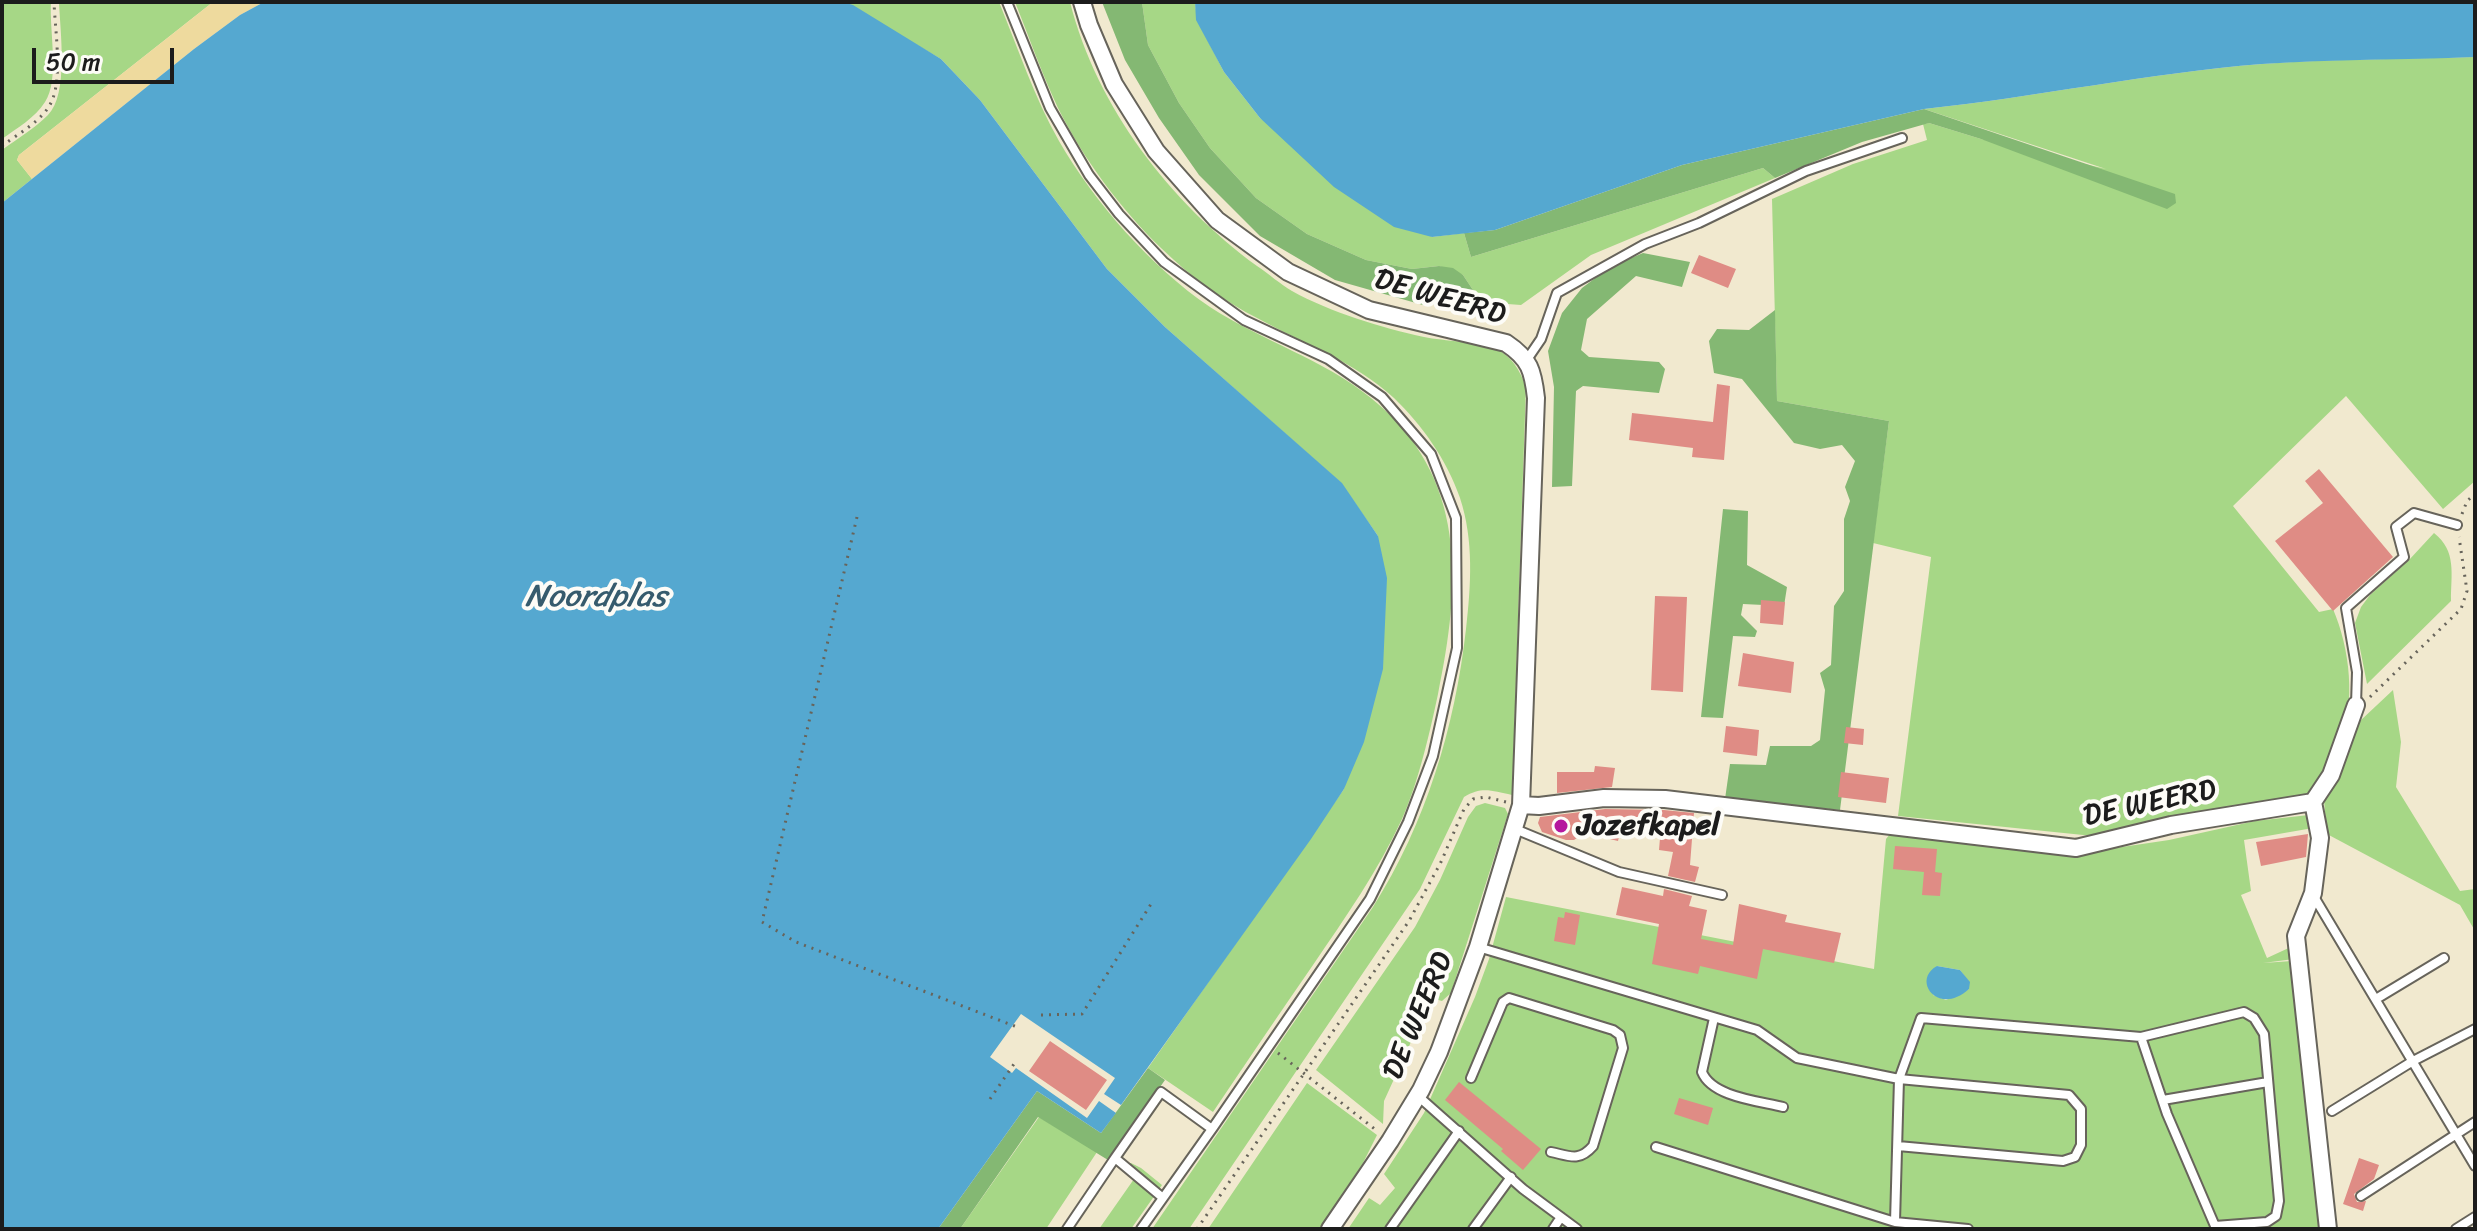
<!DOCTYPE html>
<style>
body{margin:0}
#map{position:relative;width:2477px;height:1231px;overflow:hidden;background:#f1e9cf;font-family:Sriracha,sans-serif}
canvas{display:block}
.frame{position:absolute;inset:0;border:4px solid #1c1c1c;pointer-events:none}
.scale{position:absolute;left:32px;top:48px;width:142px;height:36px;box-sizing:border-box;border:4px solid #1c1c1c;border-top:0;padding-left:10px;font-size:24px;line-height:28px;white-space:nowrap;color:#1c1c1c;-webkit-text-stroke:6px #fdfcf7;paint-order:stroke}
</style>
<div id="map">
<canvas width="2477" height="1231"></canvas>
<div class="frame"></div>
<div class="scale">50 m</div>
</div>
<script>
const ctx = document.querySelector('canvas').getContext('2d');
ctx.lineJoin = 'round';
function paint(path, color) {
  ctx.fillStyle = color;
  ctx.fill(path, 'evenodd');
}
function strokePath(path, color, width, dash) {
  ctx.strokeStyle = color;
  ctx.lineWidth = width;
  ctx.lineCap = dash ? 'butt' : 'round';
  ctx.setLineDash(dash || []);
  ctx.stroke(path);
}
function write(font, color, halo, rows, align = 'center') {
  ctx.font = font + ' Sriracha,sans-serif';
  ctx.lineWidth = 8;
  ctx.setLineDash([]);
  ctx.textBaseline = 'middle';
  ctx.strokeStyle = halo;
  ctx.fillStyle = color;
  for (const [text, x, y, turn = 0] of rows) {
    ctx.save();
    ctx.translate(x, y);
    ctx.rotate((+turn || 0) * Math.PI / 180);
    ctx.textAlign = isNaN(turn) ? turn : align;
    if (halo) ctx.strokeText(text, 0, 0);
    ctx.fillText(text, 0, 0);
    ctx.restore();
  }
}
const green = new Path2D(`
 M2,2H51C49,29 60,80 45,102C35,118 17,128 2,139Z
 M59,2H213L19,155L17,160L32,179L2,203V150C17,139 35,128 48,115C69,94 60,30 59,2Z
 M843,2H999C1018,48 1034,97 1059,141C1094,202 1151,267 1210,307C1262,341 1323,359 1371,398C1468,476 1461,584 1438,694C1430,732 1418,783 1402,819C1378,871 1345,918 1313,965C1279,1014 1246,1063 1213,1112L1148,1068L1344,789L1378,536L1341,483L1165,327L1107,269L980,100L941,59Z
 M1015,2H1070C1097,108 1170,202 1257,266C1269,274 1280,284 1292,291C1330,312 1382,328 1424,337C1444,341 1479,342 1496,349C1513,357 1519,370 1526,386L1512,795C1492,791 1482,786 1464,797L1420,889L1189,1229H1152L1373,907C1426,823 1455,727 1466,629C1471,586 1474,540 1460,498C1447,460 1422,425 1394,398C1355,362 1304,344 1259,319C1223,301 1190,276 1161,248C1120,208 1084,160 1058,108C1042,74 1029,37 1015,2Z
 M1142,2H1195L1197,20L1224,72L1260,118L1432,237L1464,233L1471,257L1763,168L1775,178L1591,255L1521,305L1481,302L1463,275L1439,266L1412,269L1366,260L1307,234L1256,198L1210,148L1179,103L1148,45Z
 M2475,57V481L2443,509L2346,396L2233,506L2319,612L2333,609C2350,649 2356,702 2340,743C2337,751 2332,758 2328,766C2320,780 2316,790 2302,798L2093,836L1898,816L1931,557L1873,543L1889,421L1777,401L1772,199L1853,164L1927,140L1923,124L1929,123L1981,139L2106,169L1924,109C2037,97 2149,73 2262,64C2333,59 2404,59 2475,57Z
 M2434,533C2457,551 2451,574 2451,601L2367,684L2355,623L2361,607L2370,595L2409,560Z
 M2393,690L2401,742L2396,787L2460,891L2475,889V931L2460,905L2327,834L2324,800L2335,782L2360,721Z
 M1485,803L1505,808L1508,814L1451,993L1442,1001L1431,998L1384,1101L1383,1124L1316,1070L1415,927L1440,880L1468,817L1476,806Z
 M2309,815L2313,828L2244,840L2251,891L2241,895L2267,958L2293,946L2294,959L2263,963L2292,961L2321,1229H1348L1369,1198L1380,1205L1395,1188L1384,1174L1424,1113L1475,997L1489,959L1506,897L1874,969L1886,839L1890,834L2075,854L2169,840L2255,821ZM1937,966L1960,970L1969,982V989L1946,1000L1933,995Z
 M1307,1083L1377,1135L1363,1163L1319,1229H1208Z
 M1039,1117L1097,1152L1046,1229H960Z
 M1131,1163L1141,1168L1162,1185L1131,1229H1099L1134,1179L1120,1165Z`);
const forest = new Path2D(`
 M1102,2H1142L1148,45L1179,103L1210,148L1256,198L1307,234L1366,260L1412,269L1439,266L1453,268L1463,275L1481,302L1423,305L1335,280L1260,236L1199,175L1159,118L1125,60Z
 M1924,109L2175,194L2176,203L2167,209L1981,139L1929,123L1862,142L1775,178L1763,168L1471,257L1464,233L1495,230L1682,165Z
 M1643,253L1690,262L1682,287L1636,276L1587,319L1581,350L1589,357L1659,362L1665,369L1659,393L1583,386L1576,391L1572,486L1552,487L1554,387L1548,351L1562,313L1582,288L1610,267Z
 M1775,310L1777,401L1889,421L1840,810L1725,799L1730,764L1766,765L1770,746H1811L1820,740L1825,690L1820,673L1831,665L1834,606L1844,591V519L1850,501L1845,487L1855,461L1842,445L1820,449L1794,443L1742,379L1714,373L1709,341L1717,329L1749,330Z
 M1723,509L1748,511L1747,565L1787,587L1784,606L1743,604L1741,615L1757,631L1755,637L1733,636L1723,718L1701,717Z
 M1148,1068L1165,1080L1108,1160L1038,1117L960,1229H938L1037,1091L1101,1133Z`);
const sand = new Path2D(`
 M213,2H264L240,15L194,49L32,179L17,160L19,155Z`);
const water = new Path2D(`
 M264,2H843L853,5L941,59L980,100L1107,269L1165,327L1342,483L1378,536L1387,578L1383,669L1364,742L1344,789L1311,839L1121,1105L1104,1094L1115,1078L1021,1014L990,1057L1012,1073L1016,1068L1087,1118L1099,1101L1116,1113L1101,1133L1037,1091L938,1229H2V203L194,49L240,15Z
 M1195,2H2475V57C2404,60 2333,59 2262,64C2149,73 2037,97 1924,109L1682,165L1495,230L1432,237L1394,227L1334,187L1260,118L1224,72L1196,20Z
 M1937,966L1960,970L1970,982L1969,989C1938,1017 1911,980 1937,966Z`);
const building = new Path2D(`
 M1699,255L1736,269L1728,288L1691,273Z
 M1717,384L1730,386L1724,460L1692,457L1693,448L1629,440L1632,413L1713,422Z
 M2319,469L2393,557L2333,611L2275,541L2323,503L2305,481Z
 M1655,596L1687,597L1683,692L1651,690Z
 M1761,600L1785,602L1783,625L1760,623Z
 M1743,653L1794,662L1791,693L1738,686Z
 M1726,726L1759,730L1757,756L1723,752Z
 M1846,727L1864,729L1863,745L1844,743Z
 M1595,766L1615,768L1612,787L1557,793V772H1594Z
 M1841,772L1889,778L1886,803L1838,797Z
 M1605,809L1664,810L1694,813L1690,865L1699,867L1695,882L1668,876L1673,852L1659,850L1660,838L1621,828L1618,841L1585,833L1584,837L1580,836L1574,840H1566L1542,832L1538,823L1540,817Z
 M2308,834L2306,857L2261,866L2256,842Z
 M1895,846L1937,849L1935,872L1942,873L1940,896L1922,895L1924,872L1893,869Z
 M1622,887L1663,896L1664,889L1692,896L1689,906L1707,910L1701,939L1733,945L1739,904L1787,915L1785,922L1841,933L1834,963L1763,949L1757,979L1700,966L1698,974L1652,964L1659,924L1616,915Z
 M1565,912L1580,915L1575,945L1554,941L1558,917L1564,918Z
 M1050,1041L1107,1080L1086,1110L1029,1071Z
 M1459,1082L1541,1149L1523,1170L1501,1151L1503,1149L1445,1100Z
 M1679,1098L1713,1108L1708,1125L1674,1114Z
 M2359,1158L2379,1165L2374,1179L2354,1194L2357,1202L2366,1201L2363,1211L2343,1204Z`);
const path = new Path2D(`
 M2,146C19,133 46,119 53,98C62,73 55,29 54,2
 M2462,514L2467,501L2475,494
 M857,517L762,922L796,942L1017,1027
 M2370,697L2461,609L2467,591L2459,537
 M1041,1015L1082,1014L1151,904
 M1278,1053L1376,1130
 M990,1099L1016,1061
 M1197,1229L1409,921L1441,862L1464,809L1473,799L1486,797L1506,802`);
const service = new Path2D(`
 M1007,2L1050,108L1089,175L1119,214L1164,262L1244,320L1328,359L1382,397L1431,454L1456,518L1457,648L1433,756L1408,822L1370,899L1212,1129L1161,1092L1115,1158
 M1526,361L1541,339L1557,293L1645,244L1699,223L1806,171L1902,138
 M2356,705L2357,672L2346,608L2404,557L2396,527L2414,513L2457,525
 M1515,829L1619,872L1722,895
 M2313,895L2475,1166
 M1478,947L1757,1030L1797,1058L1899,1079L1921,1018L2141,1037L2244,1012L2254,1018L2264,1034L2279,1201L2276,1216L2267,1222L2215,1226L2167,1114L2141,1037
 M2376,999L2444,958
 M1714,1018L1702,1072C1712,1097 1759,1101 1783,1107
 M1471,1078L1503,1002L1509,998L1613,1030L1620,1035L1623,1048L1593,1146C1579,1162 1570,1156 1551,1152
 M1418,1096L1523,1189L1577,1229
 M2163,1100L2268,1082
 M2332,1111L2413,1061L2475,1029
 M1656,1147L1895,1222L1968,1229
 M2361,1196L2475,1122
 M1163,1198L1212,1129
 M1895,1222L1899,1079L2069,1095L2081,1109V1145L2075,1157L2063,1161L1898,1146
 M1067,1229L1115,1158L1163,1198L1141,1229
 M1390,1229L1459,1131
 M1473,1229L1511,1177
 M1553,1229L1561,1217
 M2456,1229L2475,1217`);
const minor = new Path2D(`
 M1082,2L1089,25L1114,84L1156,151L1217,220L1288,272L1369,310L1506,343C1530,359 1533,371 1536,398L1521,805L1478,947L1439,1052L1421,1090L1390,1141L1330,1229
 M2313,802L2320,838L2313,893L2296,936L2328,1229
 M2313,802L2331,775L2356,705
 M1521,805L1539,806L1604,798L1665,799L2076,848L2171,825L2313,802`);
const markers = [
 [1561,826,8,"#b5179e"]
];
const streetNames = [
 ["DE WEERD",1440,298,16],
 ["DE WEERD",2150,804,-12],
 ["DE WEERD",1419,1016,-67]
];
const poiNames = [
 ["Jozefkapel",1577,826]
];
const waterNames = [
 ["Noordplas",596,598]
];
paint(green, '#a6d786');
paint(forest, '#84b873');
paint(sand, '#eeda9e');
paint(water, '#55a8d0');
paint(building, '#df8c85');
strokePath(service, '#67645b', 12);
strokePath(minor, '#67645b', 20);
strokePath(path, '#67645b', 3, [2, 6]);
strokePath(service, '#fff', 8);
strokePath(minor, '#fff', 16);
for (const [x, y, r, color] of markers) {
  const dot = new Path2D();
  dot.arc(x, y, r, 0, 2 * Math.PI);
  ctx.fillStyle = color;
  ctx.fill(dot);
  strokePath(dot, '#fdfcf7', 3);
}
write('30px', '#1c1c1c', '#fdfcf7', streetNames);
write('bold 30px', '#1c1c1c', '#fdfcf7', poiNames, 'left');
write('italic 32px', '#365b6d', '#fdfcf7', waterNames);
</script>
